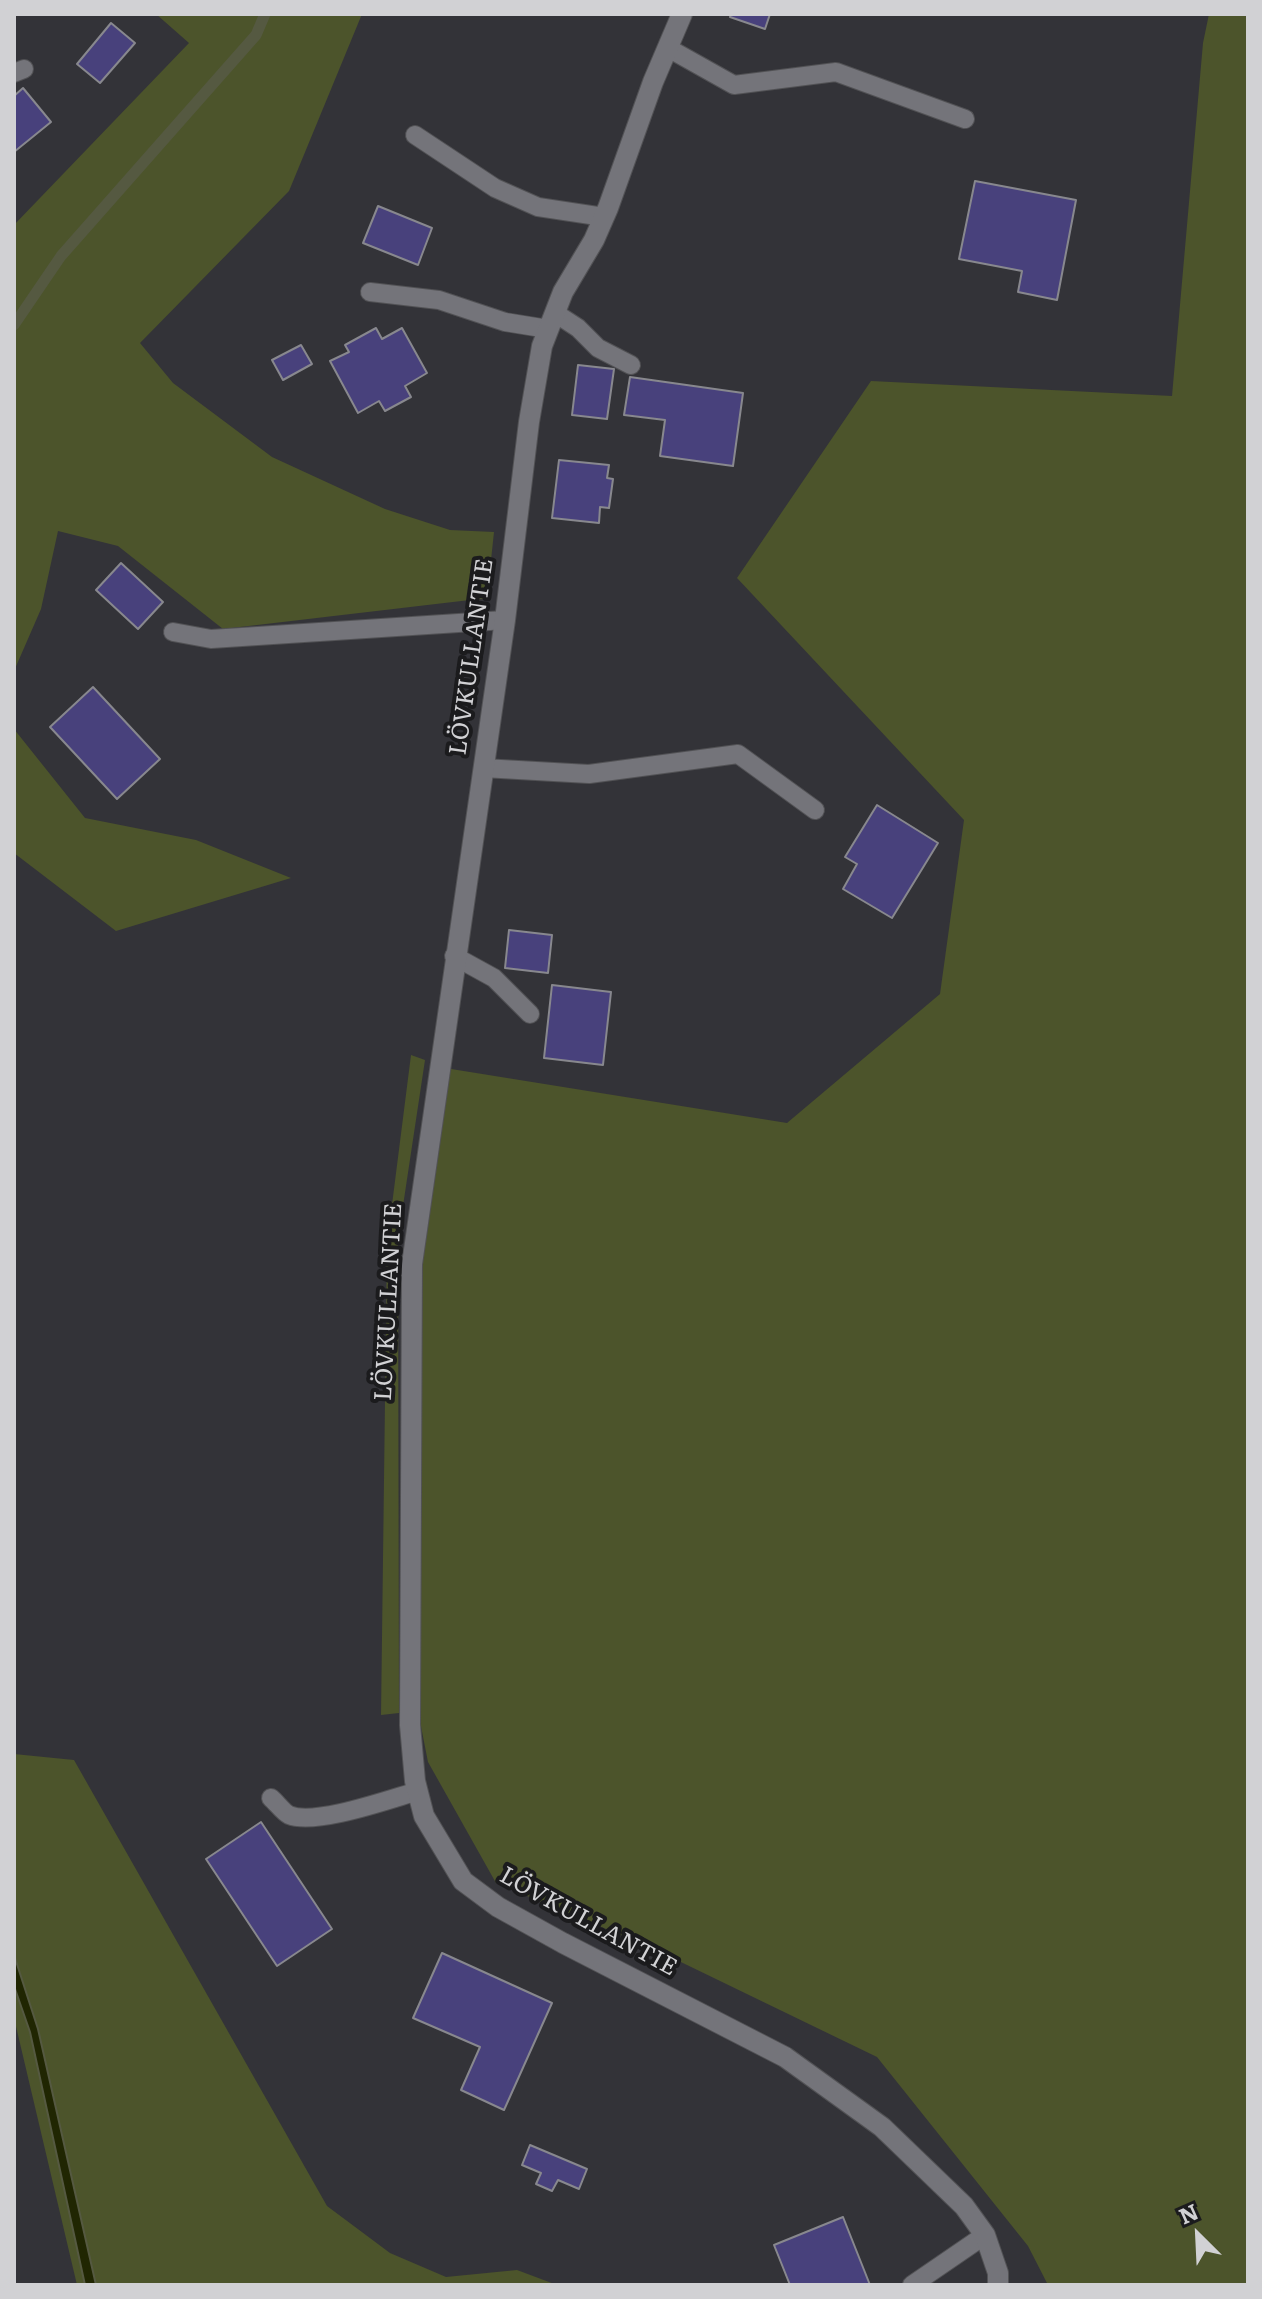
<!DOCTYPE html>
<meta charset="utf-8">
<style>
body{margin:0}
#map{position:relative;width:1262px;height:2299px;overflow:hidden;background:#333338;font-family:Literata,serif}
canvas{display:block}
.frame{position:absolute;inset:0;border:16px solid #d1d1d4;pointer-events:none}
.north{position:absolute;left:1158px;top:2195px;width:80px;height:80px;-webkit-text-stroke:6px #1b1b1d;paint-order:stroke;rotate:336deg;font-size:22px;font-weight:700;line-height:32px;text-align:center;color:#d1d1d4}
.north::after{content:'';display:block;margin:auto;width:28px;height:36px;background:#d1d1d4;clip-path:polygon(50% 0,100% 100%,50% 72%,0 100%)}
</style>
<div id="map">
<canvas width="1262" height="2299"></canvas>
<div class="frame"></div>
<div class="north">N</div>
</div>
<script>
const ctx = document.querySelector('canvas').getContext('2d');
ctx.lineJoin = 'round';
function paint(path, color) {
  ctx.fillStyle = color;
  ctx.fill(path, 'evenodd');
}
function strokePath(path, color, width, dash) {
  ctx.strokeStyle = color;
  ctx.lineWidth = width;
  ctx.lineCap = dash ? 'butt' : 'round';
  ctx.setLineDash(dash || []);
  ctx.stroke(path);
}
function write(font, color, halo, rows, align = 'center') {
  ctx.font = font + ' Literata,serif';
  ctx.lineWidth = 8;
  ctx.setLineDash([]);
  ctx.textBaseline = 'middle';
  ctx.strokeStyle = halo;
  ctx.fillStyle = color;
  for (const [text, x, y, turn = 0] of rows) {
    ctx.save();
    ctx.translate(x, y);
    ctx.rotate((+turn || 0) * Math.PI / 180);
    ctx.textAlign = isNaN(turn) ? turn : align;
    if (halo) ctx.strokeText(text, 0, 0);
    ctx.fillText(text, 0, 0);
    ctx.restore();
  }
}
const green = new Path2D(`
 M156,14H362L289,191L140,343L173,383L272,457L385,509L450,530L494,532L487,598L223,629L118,546L58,531L41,609L14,671V225L189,43Z
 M1209,14H1248V2285H1048L1028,2246L877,2057L654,1949L496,1883L428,1762L418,1711L420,1271L445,1068L787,1123L940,994L964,820L737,578L871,381L1172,396L1203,43Z
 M14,729L85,818L196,840L291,878L116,931L14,853Z
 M411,1055L425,1060L398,1239L399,1713L381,1715L387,1244Z
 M14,1754L74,1760L327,2206L390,2253L446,2277L517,2270L557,2285H96L38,2029L14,1955Z
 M14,1986L30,2032L85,2285H77L14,2018Z`);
const water = new Path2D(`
 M14,1955L38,2029L96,2285H85L30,2032L14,1986Z`);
const stream = new Path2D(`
 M14,325L61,256L256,35L265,14`);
const building = new Path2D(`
 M731,14H770L765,29L730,17Z
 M111,23L135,43L100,83L77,64Z
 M23,88L51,122L14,152V96Z
 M975,181L1076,200L1057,300L1018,292L1022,271L959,259Z
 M378,206L432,228L418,265L363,243Z
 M376,328L382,339L402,328L427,373L405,386L411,397L385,411L379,401L358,413L330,361L349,352L345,345Z
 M301,345L312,364L283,380L272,360Z
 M578,365L614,369L607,419L572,415Z
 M630,377L743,393L733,466L660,456L665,420L624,415Z
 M559,460L609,465L607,478L613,479L609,508L600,507L599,523L552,518Z
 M121,563L163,602L138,629L96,590Z
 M93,687L160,759L117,799L50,727Z
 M877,805L938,843L892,918L843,889L857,864L845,857Z
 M509,930L552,935L548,973L505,968Z
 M552,985L611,992L603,1065L544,1058Z
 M261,1822L332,1929L277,1966L206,1859Z
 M442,1953L552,2003L504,2110L461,2090L480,2047L413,2018Z
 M530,2145L587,2169L579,2189L558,2180L552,2191L536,2184L541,2173L522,2165Z
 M843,2217L870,2285H790L774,2245Z`);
const service = new Path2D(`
 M668,48L734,85L836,72L965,119
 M14,73L24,69
 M415,135L495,188L538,207L604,217
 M370,292L439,300L505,322L548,329
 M555,313L578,328L598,348L631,365
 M173,632L211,639L505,620
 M483,768L589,774L738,754L815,810
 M454,956L494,978L530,1014
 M271,1798C277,1803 283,1812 289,1815C315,1826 390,1799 418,1791
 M912,2285L985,2235`);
const minor = new Path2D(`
 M682,14L653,82L608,208L594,240L563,292L542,346L529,422L505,620L412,1264L410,1725L415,1781L424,1816L463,1881L498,1907L563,1943L785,2057L882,2127L964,2206L985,2235L998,2273V2285`);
const streetNames = [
 ["LÖVKULLANTIE",472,657,-82],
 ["LÖVKULLANTIE",389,1302,-87],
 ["LÖVKULLANTIE",588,1922,29]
];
paint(green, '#4c542b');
paint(water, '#202602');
strokePath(water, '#555941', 2);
strokePath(stream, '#555941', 11);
paint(building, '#48417c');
strokePath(building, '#88888e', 2);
strokePath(service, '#525255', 20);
strokePath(minor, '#525255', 22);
strokePath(service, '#74747a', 18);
strokePath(minor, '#74747a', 20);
write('24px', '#d1d1d4', '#1b1b1d', streetNames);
</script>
